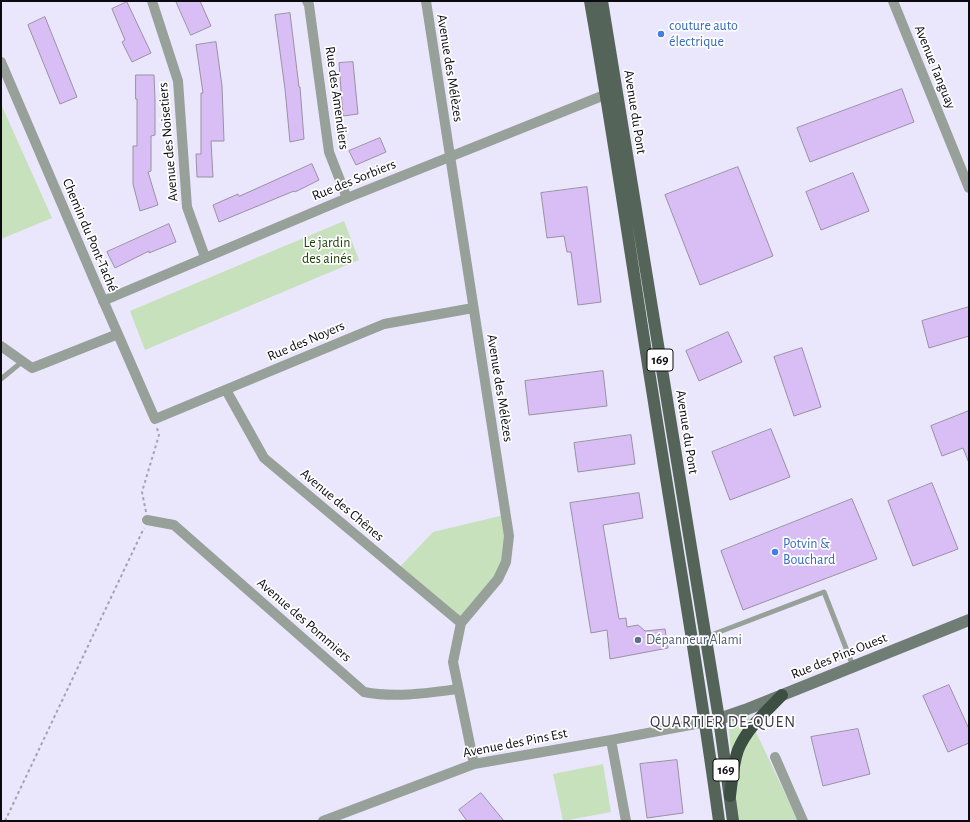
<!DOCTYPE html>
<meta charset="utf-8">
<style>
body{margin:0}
#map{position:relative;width:970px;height:822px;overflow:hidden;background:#eae7fd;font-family:"Alegreya Sans",sans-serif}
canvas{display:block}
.frame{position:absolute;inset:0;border:2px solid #0b0a11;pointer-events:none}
</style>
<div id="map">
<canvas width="970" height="822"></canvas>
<div class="frame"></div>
</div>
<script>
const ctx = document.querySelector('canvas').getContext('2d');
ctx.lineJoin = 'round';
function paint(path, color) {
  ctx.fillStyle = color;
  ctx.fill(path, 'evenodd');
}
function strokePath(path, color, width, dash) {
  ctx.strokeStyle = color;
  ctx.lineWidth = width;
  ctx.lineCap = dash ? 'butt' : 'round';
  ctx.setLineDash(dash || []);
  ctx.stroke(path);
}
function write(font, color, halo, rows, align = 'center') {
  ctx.font = font + ' "Alegreya Sans",sans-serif';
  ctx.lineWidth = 3.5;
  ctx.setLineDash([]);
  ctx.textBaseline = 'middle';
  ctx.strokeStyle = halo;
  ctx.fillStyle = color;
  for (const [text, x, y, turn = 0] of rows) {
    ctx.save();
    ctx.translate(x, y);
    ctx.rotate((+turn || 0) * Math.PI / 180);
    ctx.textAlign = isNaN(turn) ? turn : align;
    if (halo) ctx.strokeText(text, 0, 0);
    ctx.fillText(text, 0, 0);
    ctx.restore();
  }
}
const green = new Path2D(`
 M1,104L52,218L1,239Z
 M344,221L359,260L145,350L130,311Z
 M504,515L506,562L461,621L397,570L433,532Z
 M748,715L798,821H738L728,722Z
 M603,764L611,812L563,821L553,774Z`);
const building = new Path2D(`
 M176,1H200L211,26L191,35Z
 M127,2L151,53L132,62L122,42L125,40L112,9Z
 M290,13L299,87H300L304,139L290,142L285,89L275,15Z
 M45,17L77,97L60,104L28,25Z
 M216,42L222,86L224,141H211L213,177H197L196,154H201V93H203L196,45Z
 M353,62L358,114L343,116L339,63Z
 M136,75H154L155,100V135L151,136V171L148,172L158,205L140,211L133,184V146H137V99H136Z
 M902,89L914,122L810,162L797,128Z
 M380,138L386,152L356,165L349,151Z
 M312,164L319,180L295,192L294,191L219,222L213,205L238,194L239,196Z
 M738,167L773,256L700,285L665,195Z
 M853,173L869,211L821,230L806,192Z
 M587,187L601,302L578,305L571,252H567L564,236L547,238L541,193Z
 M169,224L176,242L149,253V251L115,268L107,252Z
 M969,307V336L929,348L922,321Z
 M728,332L742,362L699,381L686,351Z
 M802,348L821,407L794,416L774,357Z
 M603,371L607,406L529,415L525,381Z
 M969,411V463L963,448L942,456L931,426Z
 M771,429L790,477L730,500L712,452Z
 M631,435L635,464L578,472L574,443Z
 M932,483L958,549L913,566L888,501Z
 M639,493L643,518L603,525L619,619L626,618L627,627L638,625L645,631L665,629L668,648L610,659L607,630L591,633L570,503Z
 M852,499L877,559L743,610L721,551Z
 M949,685L969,729V743L948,752L923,696Z
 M858,729L870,774L823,786L811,737Z
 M677,760L683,813L647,818L640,764Z
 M481,793L504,821H467L459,810Z`);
const path = new Path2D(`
 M146,512L142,492L159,435L157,428
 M5,821L144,528`);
const lane = new Path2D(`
 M1,379L23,361
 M706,637L824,592L853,666`);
const street = new Path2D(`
 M152,1L178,81L187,207L205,257
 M307,1L309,5L329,152L347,198
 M426,1L509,536L506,562L498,579L461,623L453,662L474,764
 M893,1L969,188
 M1,62L96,284L155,419L384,324L473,308
 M103,301L347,198L612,92
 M1,346L32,368L118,334
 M226,390L264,458L461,623
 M147,520L174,525L364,692C395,698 428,693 458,689
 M611,740L626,821
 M775,757L803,821
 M323,821L474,764L611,740L706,722`);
const secondary = new Path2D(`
 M706,722L719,719L745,710L969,620`);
const primary = new Path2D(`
 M590,1C613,132 632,265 653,396C675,538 700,679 719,821
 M602,1L719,719L733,821`);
const highway = new Path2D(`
 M730,796C732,781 733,764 738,750C747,728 766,712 782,695`);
const markers = [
 [661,34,4,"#3f7fe0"],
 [775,552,4,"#3f7fe0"],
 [638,640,4,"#5c6f8a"]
];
const shields = [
 [660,360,26],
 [726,770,26]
];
const shieldNames = [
 ["169",660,360],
 ["169",726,770]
];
const shopNames = [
 ["couture auto",669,26],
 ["électrique",669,42],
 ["Potvin &",783,544],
 ["Bouchard",783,560]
];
const streetNames = [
 ["Avenue Tanguay",935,67,68],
 ["Avenue des Mélèzes",450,68,81],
 ["Rue des Amendiers",337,98,82],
 ["Avenue du Pont",635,112,81],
 ["Avenue des Noisetiers",168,142,-95],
 ["Rue des Sorbiers",354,180,-22],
 ["Chemin du Pont-Taché",90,235,67],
 ["Rue des Noyers",306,341,-23],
 ["Avenue des Mélèzes",500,388,81],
 ["Avenue du Pont",687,432,81],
 ["Avenue des Chênes",342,505,40],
 ["Avenue des Pommiers",304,620,41],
 ["Rue des Pins Ouest",839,656,-22],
 ["Avenue des Pins Est",515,743,-11]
];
const parkNames = [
 ["Le jardin",327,243],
 ["des ainés",327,259]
];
const serviceNames = [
 ["Dépanneur Alami",646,640]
];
const quarterNames = [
 ["QUARTIER DE-QUEN",723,722]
];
paint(green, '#c6e1bb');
paint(building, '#d9bef6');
strokePath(building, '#9990a3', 1);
strokePath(path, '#a4a1b3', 2, [3, 3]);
strokePath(lane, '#98a09a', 5);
strokePath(street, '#98a09a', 10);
strokePath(secondary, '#707d74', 12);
strokePath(primary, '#556459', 12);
strokePath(highway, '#3d4e42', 12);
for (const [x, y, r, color] of markers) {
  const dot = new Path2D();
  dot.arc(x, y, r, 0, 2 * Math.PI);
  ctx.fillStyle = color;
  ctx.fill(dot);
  strokePath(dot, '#fff', 1.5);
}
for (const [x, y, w] of shields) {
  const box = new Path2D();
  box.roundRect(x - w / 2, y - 11, w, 22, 3);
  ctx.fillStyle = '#fff';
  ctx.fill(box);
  strokePath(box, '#0b0a11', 1);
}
write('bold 13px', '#0b0a11', null, shieldNames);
write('14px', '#366cbe', '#fff', shopNames, 'left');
write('14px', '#0b0a11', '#fff', streetNames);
write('14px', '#1b3c05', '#fff', parkNames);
write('14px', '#4e5e75', '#fff', serviceNames, 'left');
ctx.letterSpacing = '1px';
write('16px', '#3c394b', '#fff', quarterNames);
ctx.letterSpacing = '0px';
</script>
